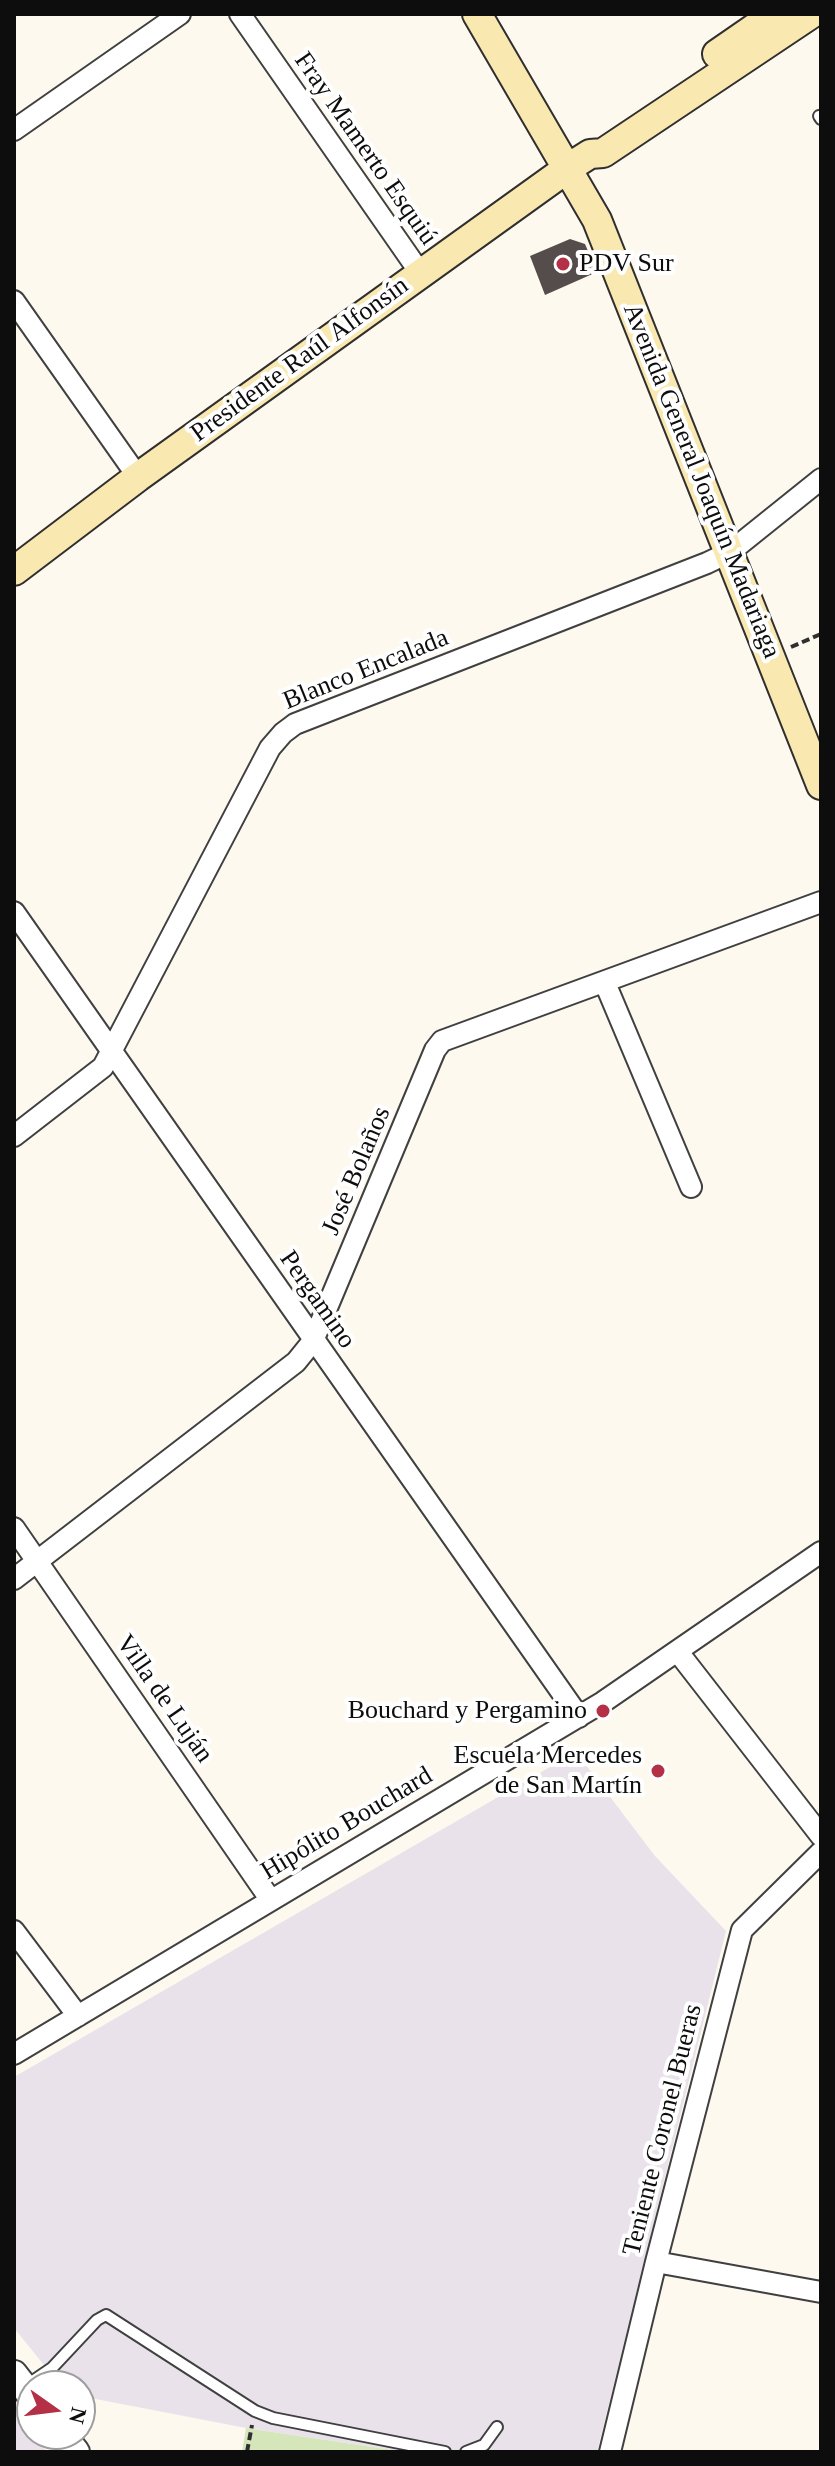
<!DOCTYPE html>
<meta charset="utf-8">
<style>
body{margin:0}
#map{position:relative;width:835px;height:2466px;overflow:hidden;background:#fef9ef;font-family:Georgia,serif}
canvas{display:block}
.frame{position:absolute;inset:0;border:16px solid #0d0d0d;pointer-events:none}
.north{position:absolute;left:16px;top:2370px;width:80px;height:80px;box-sizing:border-box;background:#fff;border:2px solid #9e9e9e;border-radius:50%;rotate:104deg;font-size:22px;font-weight:700;line-height:32px;text-align:center;color:#0d0d0d}
.north::after{content:'';display:block;margin:auto;width:28px;height:36px;background:#b33046;clip-path:polygon(50% 0,100% 100%,50% 72%,0 100%)}
</style>
<div id="map">
<canvas width="835" height="2466"></canvas>
<div class="frame"></div>
<div class="north">N</div>
</div>
<script>
const ctx = document.querySelector('canvas').getContext('2d');
ctx.lineJoin = 'round';
function paint(path, color) {
  ctx.fillStyle = color;
  ctx.fill(path, 'evenodd');
}
function strokePath(path, color, width, dash) {
  ctx.strokeStyle = color;
  ctx.lineWidth = width;
  ctx.lineCap = dash ? 'butt' : 'round';
  ctx.setLineDash(dash || []);
  ctx.stroke(path);
}
function write(font, color, halo, rows, align = 'center') {
  ctx.font = font + ' Georgia,serif';
  ctx.lineWidth = 8;
  ctx.setLineDash([]);
  ctx.textBaseline = 'middle';
  ctx.strokeStyle = halo;
  ctx.fillStyle = color;
  for (const [text, x, y, turn = 0] of rows) {
    ctx.save();
    ctx.translate(x, y);
    ctx.rotate((+turn || 0) * Math.PI / 180);
    ctx.textAlign = isNaN(turn) ? turn : align;
    if (halo) ctx.strokeText(text, 0, 0);
    ctx.fillText(text, 0, 0);
    ctx.restore();
  }
}
const industrial = new Path2D(`
 M576,1752L655,1856L726,1931L597,2452H406L246,2428L80,2396V2386H61L14,2328V2077Z
 M14,2409L32,2434L47,2452H14Z`);
const green = new Path2D(`
 M246,2428L406,2452H242Z`);
const building = new Path2D(`
 M570,239L585,244L597,272L545,295L530,256Z`);
const path = new Path2D(`
 M791,647L821,634
 M247,2452L252,2425`);
const service = new Path2D(`
 M819,116L821,119
 M24,2387L52,2368L97,2320L106,2315L255,2411L273,2418L445,2452
 M466,2452L484,2445L497,2427`);
const minor = new Path2D(`
 M240,14L421,274
 M14,130L180,14
 M14,301L138,477
 M14,912L579,1717
 M605,983L691,1187
 M14,1136L103,1067L270,748L283,733L295,724L707,563L730,552L821,479
 M14,1528L270,1899
 M14,1579L296,1362L313,1341L435,1050L442,1041L821,902
 M678,1652L821,1836
 M14,1931L78,2016
 M14,2054L603,1702L821,1552
 M656,2262L821,2292
 M610,2452L656,2262L742,1930L821,1852`);
const tertiary = new Path2D(`
 M14,2374L32,2397
 M62,2434L76,2452`);
const secondary = new Path2D(`
 M477,14L597,220L821,785
 M717,54L775,14
 M14,571L138,477L568,168L590,154L603,153L811,14`);
const markers = [
 [563,264,8,"#b33046"],
 [603,1711,8,"#b33046"],
 [658,1771,8,"#b33046"]
];
const streetNames = [
 ["Fray Mamerto Esquiú",365,149,55],
 ["Presidente Raúl Alfonsín",300,360,-36],
 ["Avenida General Joaquín Madariaga",701,481,68],
 ["Blanco Encalada",366,670,-22],
 ["José Bolaños",357,1171,-67],
 ["Pergamino",317,1300,55],
 ["Villa de Luján",164,1699,55],
 ["Hipólito Bouchard",347,1824,-31],
 ["Teniente Coronel Bueras",663,2130,-76]
];
const poiNames = [
 ["PDV Sur",579,264,"left"],
 ["Bouchard y Pergamino",587,1711],
 ["Escuela Mercedes",642,1756],
 ["de San Martín",642,1786]
];
paint(industrial, '#e9e2eb');
paint(green, '#d6e6bb');
paint(building, '#554d4b');
strokePath(service, '#404040', 14);
strokePath(minor, '#404040', 24);
strokePath(tertiary, '#404040', 30);
strokePath(secondary, '#2f2f2f', 32);
strokePath(path, '#2f2f2f', 4, [8, 4]);
strokePath(service, '#fff', 10);
strokePath(minor, '#fff', 20);
strokePath(tertiary, '#fff', 26);
strokePath(secondary, '#f9e8af', 28);
for (const [x, y, r, color] of markers) {
  const dot = new Path2D();
  dot.arc(x, y, r, 0, 2 * Math.PI);
  ctx.fillStyle = color;
  ctx.fill(dot);
  strokePath(dot, '#fff', 3);
}
write('26px', '#0d0d0d', '#fff', streetNames);
write('26px', '#0d0d0d', '#fff', poiNames, 'right');
</script>
